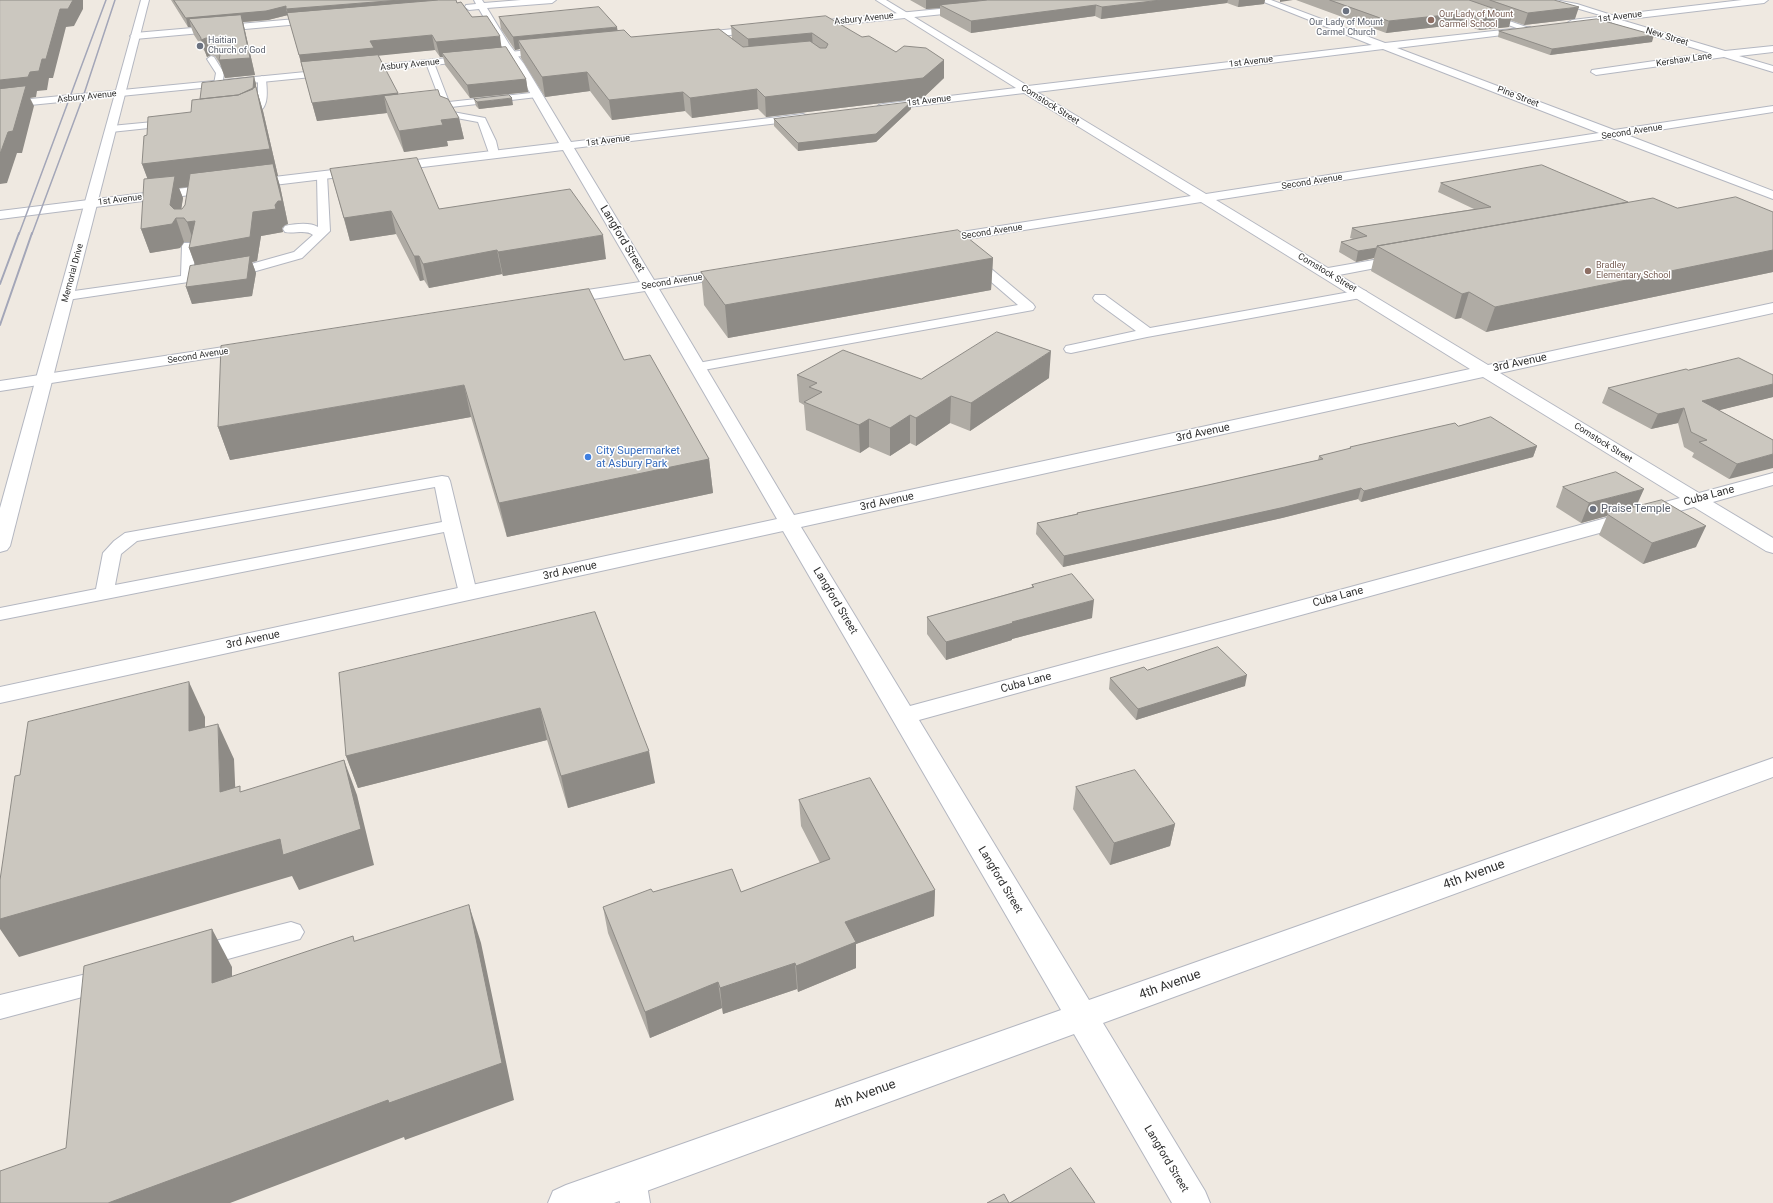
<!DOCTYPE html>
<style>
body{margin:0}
canvas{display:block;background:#efe9e1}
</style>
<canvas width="1773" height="1203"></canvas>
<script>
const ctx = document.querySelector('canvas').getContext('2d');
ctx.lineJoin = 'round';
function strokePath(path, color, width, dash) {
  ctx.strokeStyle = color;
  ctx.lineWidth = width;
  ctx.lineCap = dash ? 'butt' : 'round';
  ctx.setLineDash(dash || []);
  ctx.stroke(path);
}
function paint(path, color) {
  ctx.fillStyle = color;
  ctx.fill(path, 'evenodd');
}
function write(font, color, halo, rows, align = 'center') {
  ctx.font = font + ' Roboto,sans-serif';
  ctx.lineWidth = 3;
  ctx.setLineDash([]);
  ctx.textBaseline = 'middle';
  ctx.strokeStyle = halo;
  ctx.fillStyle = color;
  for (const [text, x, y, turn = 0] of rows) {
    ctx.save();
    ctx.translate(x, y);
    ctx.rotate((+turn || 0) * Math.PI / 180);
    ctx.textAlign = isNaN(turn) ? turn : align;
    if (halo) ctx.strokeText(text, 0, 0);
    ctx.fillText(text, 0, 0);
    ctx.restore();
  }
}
const service = new Path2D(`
 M1439,0H1450L1532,29L1531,31H1525Z
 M1538,0H1555L1577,4L1621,18L1617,20L1576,8L1542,2Z
 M211,56L214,57L224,73L222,86H216L214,84L216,73L207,59Z
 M430,60L434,63L449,102L540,92L542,94L540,96L537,97L451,107L453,112L485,118L496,141L499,154L498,156H490L478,122L446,116L426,63Z
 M262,76L266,79C267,93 270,110 253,115C248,117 242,118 237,117L235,115L237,113L247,111L255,107L258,100V79Z
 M174,120L179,123L177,125L111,132L106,129L111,126Z
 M322,172L327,175L330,231L302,258L249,273L67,300L62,299L60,296L62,293L67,292L181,276L182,246L184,243H192L194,246V274L244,266L294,252L313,235C306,229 294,234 285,232L283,229L285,226C294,224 310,222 318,227L317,175Z
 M972,255L976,256L1033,304L1035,307L1033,310L698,371L693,370L691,367L693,364L698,363L1018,305L968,262L966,259L968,256Z
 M1361,290L1366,291L1368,294L1366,297L1147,337L1071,353L1066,352L1064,349L1066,346L1071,345L1136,331L1095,301L1093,298L1095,295H1105L1150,328Z
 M442,476L448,477L450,481L477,593L475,597L468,599L461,597L459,593L444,532L0,620V608L96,589L103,553L114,541L125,533ZM435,487L442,522L115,585L121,554L137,541Z
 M291,922L300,925L304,932L300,939L199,967L190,964L186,956L190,948L199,945Z
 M107,969L116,972L120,980L116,988L0,1019V995Z
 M631,1164L642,1169L646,1179L650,1203H620L616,1179L620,1169Z`);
const minor = new Path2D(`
 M474,0H482L484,3L521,0H556L552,3L487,8L509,44L524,64L571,142L803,114L809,117L803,120L574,148L654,280L731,269L736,270L738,273L736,276L731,277L659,289L794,515L1470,369L1201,202L936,244L931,243L929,240L931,237L936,236L1191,196L1024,93L883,110L879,109L877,107L879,105L883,104L1016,88L876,0H886L1028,86L1372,45L1259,0H1271L1385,43L1530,27L1532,29L1527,32L1397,48L1614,130L1773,106V112L1627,135L1773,191V199L1612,138L1216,200L1328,268L1402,255L1407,256L1409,259L1407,262L1339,275L1488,365L1773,303V313L1500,373L1699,493L1773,473V485L1713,502L1773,538V553L1766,551L1694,507L919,720L1089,1000L1773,758V777L1103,1023L1205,1191L1210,1203H1172L1074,1034L614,1203H548L553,1191L566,1185L1061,1010L783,531L0,703V687L777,519L645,291L561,304L556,302L553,299L556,296L561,294L640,282L563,150L249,188L245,187L243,184L245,181L249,180L559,143L514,65L500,45L479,9L469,10L465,7L466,5L476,4ZM1383,49L1599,133L1206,194L1037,92ZM1483,377L1680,498L910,706L801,527Z
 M1742,0H1768L1764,3L1621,20L1725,51L1773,46V52L1739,56L1773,66V72L1724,57L1596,75L1591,72L1592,70L1710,53L1612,23L1611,21L1572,26L1567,23L1572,20Z
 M319,17L324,20L322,22L135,39L130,36L135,33Z
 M217,184L222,185L223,188L222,191L0,219V211Z
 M250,343L256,345L258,348L256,351L0,391V381Z`);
const tertiary = new Path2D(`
 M141,0H149L10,546L7,550L0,552V508Z`);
const secondary = new Path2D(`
 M970,6L974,9L973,11L807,28L802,25L807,22Z
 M761,26L766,29L764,31L696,39L691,36L696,33Z
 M550,48L553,49L555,51L553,53L0,108V102Z`);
const railFar1 = new Path2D(`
 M19,234L106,0
 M32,234L83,97L115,0`);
const rail = new Path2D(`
 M0,284L19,233
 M0,325L32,233`);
const wall = new Path2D(`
 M171,0H456L457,3L472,17L502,47L526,79L528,92L470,98L445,65L443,57H440L435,50L378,55L398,95L440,96L459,118L464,139L447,141L448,146L404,152L388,116L387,113L317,121L288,15L268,20L243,22L255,75L225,78L220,64L215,56L211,55L207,57L205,52L194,35L191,27H188Z
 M910,0H1265L1264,4L1238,7L1227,3L1101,19L1095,16L971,33L940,16V8L926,9Z
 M1296,0H1554L1575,19L1524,25L1510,20L1509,27L1479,30L1462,24L1386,33Z
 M499,17L618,30L631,37L732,39L731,26L862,37L896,52L944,78L923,98L766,117L758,109L692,118L685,111L612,120L590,91L545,97L521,58L520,49L515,50L501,29Z
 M1499,31L1652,42L1550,55L1498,37Z
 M254,77L256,84V87L263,111L278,176H277L280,186L288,224L285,225L282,228L283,232L261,236L257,261L252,262L256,273L252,296L192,304L186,287L195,265L189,248L191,242H184L180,248L150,253L141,229L148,179L142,164L147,135L191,112L200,99ZM188,187L185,205L182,209H181L183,198L179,188Z
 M474,99L513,105L479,109L476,106Z
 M911,109L876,142L798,151L774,126V119Z
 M330,169L439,209L606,259L503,276L502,274L429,288L424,280L420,281L396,234L350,241Z
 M1441,183L1628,202L1677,208L1773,212V272L1486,332L1461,318L1455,319L1371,271L1374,258L1356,262L1339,252L1341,242L1353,239L1350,238L1352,228L1474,209L1438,192Z
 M993,258L991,290L728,338L704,305L701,272Z
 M624,360L709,459L713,493L507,537L471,417L230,460L218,427Z
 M797,375L921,379L1049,378L970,431L950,423L916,446L910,443L890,456L869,447L860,453L806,430L804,405L799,402Z
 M1608,388L1773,397L1719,410L1773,440L1729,479L1692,457L1694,453L1684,447L1678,423L1651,429L1602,403Z
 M1537,446L1533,457L1361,502L1358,499L1282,518L1063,567L1036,534L1037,523L1076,514L1077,513L1208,485L1318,460L1319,456L1349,449L1350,447Z
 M1563,487L1636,507L1696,547L1643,564L1599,535L1607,516L1581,523L1556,507Z
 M1032,585L1092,618L1012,639V640L946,660L927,634V617L1032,587Z
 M595,612L655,783L568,808L547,740L358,788L346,756Z
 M1147,670L1245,686L1136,720L1109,689L1110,678Z
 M1076,787L1175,824L1170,846L1110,865L1073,809Z
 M799,800L935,890L934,916L856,944V968L798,992L797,989L723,1014L722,1008L650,1038L608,933L603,907L653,892H741L820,863L801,826Z`);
const shadedWall = new Path2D(`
 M73,0H83V9L74,26L66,27L53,78H49L47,90L37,91L36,97L30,98L34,106L22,153H17L7,183L0,184V80L30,72L42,59L60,9Z
 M400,0H453L289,18L286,9Z
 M926,0H1017L940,5V8L926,9Z
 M1161,0H1228L1227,3L1101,19L1102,7Z
 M1239,0H1265L1264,4L1238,7Z
 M1280,0H1293L1280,2Z
 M1096,5L1095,16L971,33V21Z
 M286,6L288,15L268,20L243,22L255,75L225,78L219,60L250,58L189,19L191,27H188L186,18Z
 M1579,7L1575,19L1524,25L1528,13Z
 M1465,13L1462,24L1386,33L1389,21Z
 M1512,15L1509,27L1479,30L1482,18Z
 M617,27L619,39L518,40L520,49L515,50L513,37Z
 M812,33L813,51L749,57L748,39Z
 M432,35L435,50L376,56L303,71L299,55L370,41Z
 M1654,35L1652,42L1550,55L1552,49Z
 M500,36L502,51L442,53L443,57H440L436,42Z
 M206,38L211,55L207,57L201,40Z
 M944,60V78L923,98L766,117L765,97Z
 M587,72L590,91L545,97L542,77Z
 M254,77L256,84L254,108L242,104Z
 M526,79L528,92L470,98L467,85Z
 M256,87L263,111L278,176H277L280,186L288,224L285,225L282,228L283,232L261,236L257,261L252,262L256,273L252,296L192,304L186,287L198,272L189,248L253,212L275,205L276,176L179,188L183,198L180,218H176L184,242L180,248L150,253L141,229L152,191L142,164Z
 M757,89L758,109L692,118L690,98Z
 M683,92L685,111L612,120L609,100Z
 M398,93L402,111L384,96L387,113L317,121L312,103Z
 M512,98L513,105L479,109L477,102Z
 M911,102V109L876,142L798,151V143Z
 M459,118L464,139L447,141L448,146L404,152L399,131L441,120Z
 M391,211L396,234L350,241L344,218Z
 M195,221V246L187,222Z
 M603,235L606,259L503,276L498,252Z
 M1377,248L1374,258L1356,262L1358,251Z
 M497,250L502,274L429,288L423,264Z
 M1773,250V272L1486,332L1495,307Z
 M414,256H419L424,280L420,281Z
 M993,258L991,290L728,338L725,305Z
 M1469,292L1461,318L1455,319L1462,294Z
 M1051,351L1049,378L970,431L971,403Z
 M1773,384V397L1696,416L1702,401Z
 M464,385L471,417L230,460L218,427Z
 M951,396L950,423L916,446V418Z
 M1684,408L1678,423L1651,429L1658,414Z
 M910,415V443L890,456V428Z
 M869,419V447L860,453L859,425Z
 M1537,446L1533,457L1361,502L1364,491Z
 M1773,454V468L1729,479L1737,464Z
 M709,459L713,493L507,537L499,503Z
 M1361,488L1358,499L1282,518L1063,567L1064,556Z
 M1644,489L1635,509L1607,514V516L1581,523L1589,503Z
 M1706,526L1696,547L1643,564L1652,543Z
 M1094,600L1092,618L1012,639V640L946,660V642L1012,622Z
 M1247,675L1245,686L1136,720L1138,709Z
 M189,682L205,717V766L189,731Z
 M540,708L547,740L358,788L346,756Z
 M218,724L234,759L237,828L220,792Z
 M649,751L655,783L568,808L561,776Z
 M344,760L357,795L374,865L299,890L292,876L19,957L0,929V919Z
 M1175,824L1170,846L1110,865L1114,843Z
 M935,890L934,916L856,944V968L798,992L796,966L845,922Z
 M469,905L481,943L514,1100L405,1140L404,1137L230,1203H108Z
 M212,929L232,967V1020L212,983Z
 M795,963L797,989L723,1014L720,988Z
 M718,982L722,1008L650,1038L645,1012Z`);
const building = new Path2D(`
 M0,0H73L68,9H60L46,59H42L39,71L30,72L28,77L0,80Z
 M174,0H400L286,9V6L266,11L186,18Z
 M439,0H456L457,3L461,2L472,17L487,16L500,36L436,42L432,35L370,41L374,48L299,55L287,13Z
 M988,0H1161L1102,7L1096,5L971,21L940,5Z
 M1330,0H1469L1512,15L1482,18L1465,13L1389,21Z
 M1490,0H1554L1579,7L1528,13Z
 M599,7L617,27L513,37L499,17Z
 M241,15L250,58L219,60L220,55L210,39L206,38L201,40V38L189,19Z
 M826,16L862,37L869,36L896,52L904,46L926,48L944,60L923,78L765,97L757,89L690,98L683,92L609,100L587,72L542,77L518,40L624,30L631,37L719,29L743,47L810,41L820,48H826L828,44L812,33L748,39L731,26Z
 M1597,19L1654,35L1552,49L1499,31Z
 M506,47L526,79L467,85L442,53Z
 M378,55L398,93L312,103L301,62Z
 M254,77L253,89L238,95L200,99L202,83Z
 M26,86L13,131L8,132L0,154V89Z
 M256,87L270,149L142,164L144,136L147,135L148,117L191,112L192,100L238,95Z
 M438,90L440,96L448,99L459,118L441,120L443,125L399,131L384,96Z
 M509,95L512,98L477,102L474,99Z
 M911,102L876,134L798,143L774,119Z
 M417,158L439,209L570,189L603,235L498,252L497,250L423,264L419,256H414L391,211L344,218L330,169Z
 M273,164L282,201H278L275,205L276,209L253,212L250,237L189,248L195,221L187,222L184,218H176L172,224L141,229L144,179L175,176L170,205L174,209H182L185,205L190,174Z
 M1542,165L1628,202L1377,246V248L1358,251L1341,242L1367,236L1352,228L1491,207L1441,183Z
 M1736,197L1773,212V250L1495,307L1469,292L1462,294L1377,246L1653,198L1677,208Z
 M958,230L993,258L725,305L701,272Z
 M250,256L247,279L186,287L190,266Z
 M589,289L624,360L650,355L709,459L499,503L464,385L218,427L221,346Z
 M997,332L1051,351L971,403L951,396L916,418L910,415L890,428L869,419L859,425L804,402L822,392L809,387L817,383L797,375L843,350L921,379Z
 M1739,358L1773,375V384L1702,401L1773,440V454L1737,464L1699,442L1707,440L1691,432L1684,408L1658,414L1608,388L1686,369L1688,370Z
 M1491,417L1537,446L1364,491L1361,488L1285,507L1064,556L1037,523L1078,514L1077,513L1208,485L1323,459L1319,456L1351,448L1350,447L1455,423L1458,426Z
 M1616,472L1644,489L1589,503L1563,487Z
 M1662,500L1706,526L1652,543L1607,514Z
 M1072,574L1094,600L1012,622L1013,623L946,642L927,617L1034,587L1032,585Z
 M595,612L649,751L561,776L540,708L346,756L339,673Z
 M1218,647L1247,675L1138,709L1110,678L1144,667L1147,670Z
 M189,682V731L218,724L220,792L240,786V792L344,760L361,829L283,855L280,839L0,919V880L15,776L20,775L28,722Z
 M1135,770L1175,824L1114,843L1076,787Z
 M870,778L935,890L845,922L856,942L796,966L795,963L720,988L718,982L645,1012L603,907L651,889L653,892L732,869L741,892L830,859L799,800Z
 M469,905L502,1063L389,1103L388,1100L108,1203H0V1171L66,1148L84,966L212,929V983L353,936L354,941Z
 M1071,1168L1095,1203H987L1004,1194L1009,1203Z`);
const markers = [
 [1346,11,4,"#6b7280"],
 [1431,20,4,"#8d6e63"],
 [200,46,4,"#6b7280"],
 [1588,271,4,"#8d6e63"],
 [588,457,4,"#3f7fe0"],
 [1593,509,4,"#6b7280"]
];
const farEducationnames = [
 ["Our Lady of Mount",1439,15],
 ["Carmel School",1439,25],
 ["Bradley",1596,266],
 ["Elementary School",1596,276]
];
const farStreetnames = [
 ["1st Avenue",1620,17,-7],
 ["Asbury Avenue",864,19,-6],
 ["New Street",1667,37,17],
 ["Kershaw Lane",1684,60,-8],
 ["1st Avenue",1251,62,-7],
 ["Asbury Avenue",410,65,-6],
 ["Asbury Avenue",87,97,-6],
 ["Pine Street",1518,97,21],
 ["1st Avenue",929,101,-7],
 ["Comstock Street",1050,105,32],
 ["Second Avenue",1632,132,-9],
 ["1st Avenue",608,141,-7],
 ["Second Avenue",1312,182,-9],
 ["1st Avenue",120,200,-7],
 ["Second Avenue",992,232,-9],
 ["Memorial Drive",73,273,-75],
 ["Comstock Street",1327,273,31],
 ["Second Avenue",672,282,-9],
 ["Second Avenue",198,356,-9],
 ["Comstock Street",1603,443,32]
];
const farWorshipnames = [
 ["Our Lady of Mount",1346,23],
 ["Carmel Church",1346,33],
 ["Haitian",208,41,"left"],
 ["Church of God",208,51,"left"]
];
const streetNames = [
 ["Langford Street",622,239,59],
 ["3rd Avenue",1520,363,-12],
 ["3rd Avenue",1203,433,-12],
 ["Cuba Lane",1709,496,-15],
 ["3rd Avenue",887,502,-12],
 ["3rd Avenue",570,571,-12],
 ["Cuba Lane",1338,597,-15],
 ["Langford Street",835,601,59],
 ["3rd Avenue",253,640,-12],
 ["Cuba Lane",1026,683,-15],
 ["Langford Street",1000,880,59],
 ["Langford Street",1166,1159,59]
];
const shopNames = [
 ["City Supermarket",596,451],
 ["at Asbury Park",596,464]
];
const worshipNames = [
 ["Praise Temple",1601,509]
];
const nearStreetnames = [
 ["4th Avenue",1474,875,-20],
 ["4th Avenue",1170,985,-20],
 ["4th Avenue",865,1095,-20]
];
strokePath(service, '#b4b7c1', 2);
strokePath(minor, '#b4b7c1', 2);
strokePath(tertiary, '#b4b7c1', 2);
strokePath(secondary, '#b4b7c1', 2);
paint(service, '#fff');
paint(minor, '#fff');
paint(tertiary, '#fff');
paint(secondary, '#fff');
strokePath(railFar1, '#a3a6b8', 1.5);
strokePath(rail, '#a3a6b8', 2);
paint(wall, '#afaba4');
paint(shadedWall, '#8e8b86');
paint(building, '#cbc7bf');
strokePath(building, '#8e8b86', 1);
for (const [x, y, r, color] of markers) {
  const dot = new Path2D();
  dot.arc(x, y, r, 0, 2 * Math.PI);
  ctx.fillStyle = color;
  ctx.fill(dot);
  strokePath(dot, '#fff', 1.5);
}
write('9px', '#785e54', '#fff', farEducationnames, 'left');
write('9px', '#2e2e2e', '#fff', farStreetnames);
write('9px', '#5b616d', '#fff', farWorshipnames);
write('11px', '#2e2e2e', '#fff', streetNames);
write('11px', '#366cbe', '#fff', shopNames, 'left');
write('11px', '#5b616d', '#fff', worshipNames, 'left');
write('13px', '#2e2e2e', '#fff', nearStreetnames);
</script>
